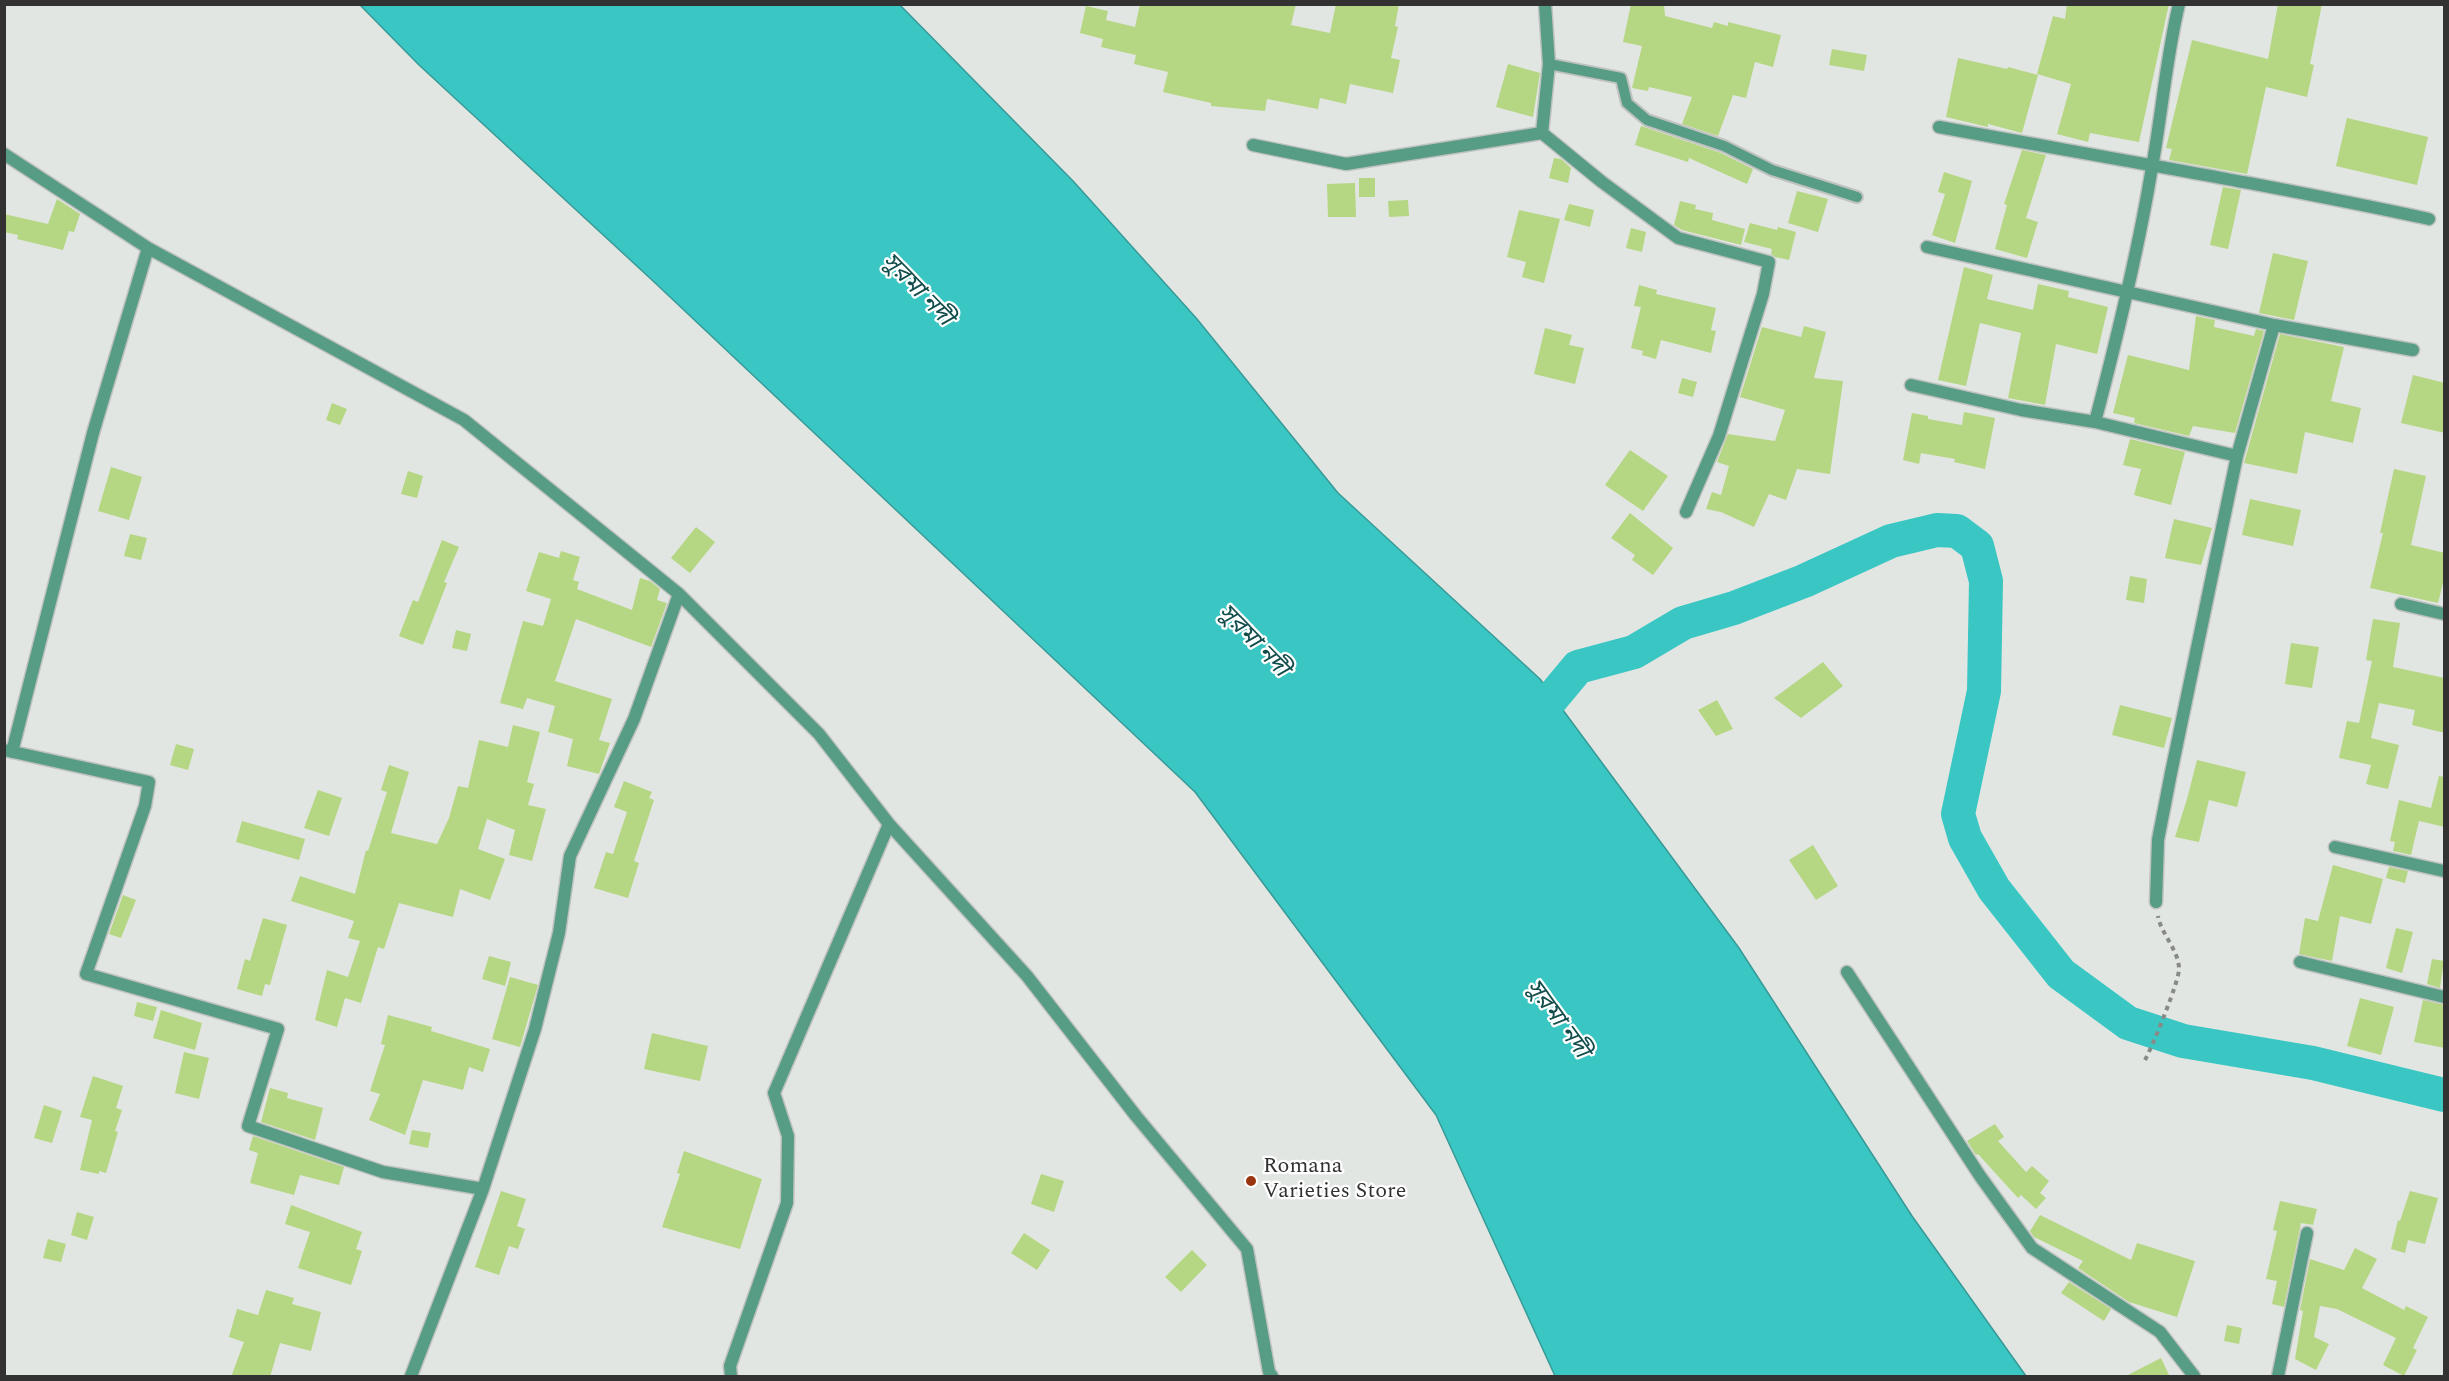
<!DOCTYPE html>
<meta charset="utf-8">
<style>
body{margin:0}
#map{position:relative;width:2449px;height:1381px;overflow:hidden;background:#e2e6e2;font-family:Spectral,serif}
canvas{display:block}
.frame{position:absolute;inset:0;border:6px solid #313231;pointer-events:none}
</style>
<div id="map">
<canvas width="2449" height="1381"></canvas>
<div class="frame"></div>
</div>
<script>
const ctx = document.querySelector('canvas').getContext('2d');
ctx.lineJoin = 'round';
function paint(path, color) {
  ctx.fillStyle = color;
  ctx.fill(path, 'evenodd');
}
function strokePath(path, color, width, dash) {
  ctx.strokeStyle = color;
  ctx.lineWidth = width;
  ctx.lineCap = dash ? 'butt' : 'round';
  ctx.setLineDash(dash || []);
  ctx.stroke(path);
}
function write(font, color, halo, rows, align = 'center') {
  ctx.font = font + ' Spectral,"Noto Sans Bengali",serif';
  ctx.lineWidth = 4.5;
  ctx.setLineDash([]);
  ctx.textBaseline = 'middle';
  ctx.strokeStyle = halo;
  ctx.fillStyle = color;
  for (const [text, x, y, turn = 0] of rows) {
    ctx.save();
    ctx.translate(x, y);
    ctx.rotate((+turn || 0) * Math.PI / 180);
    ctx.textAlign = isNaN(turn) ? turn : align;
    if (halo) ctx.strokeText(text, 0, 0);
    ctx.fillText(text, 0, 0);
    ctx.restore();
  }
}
const water = new Path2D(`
 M360,5H900L1074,182L1197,319L1338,493L1540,679L1739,948L1912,1216L2026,1376H1555L1436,1115L1195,792L652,280L419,65Z`);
const river = new Path2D(`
 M1523,733L1578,667L1634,652L1683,623L1734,608L1804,581L1891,541L1937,530L1957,531L1977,546L1986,581L1984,691L1958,814L1965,838L1994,889L2061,974L2128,1023L2183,1041L2313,1063L2444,1095`);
const building = new Path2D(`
 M1140,4H1296L1291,25L1330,33L1336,4H1399L1395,26L1398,27L1391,58L1400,60L1393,93L1350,84L1346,104L1320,98L1318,109L1267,99L1265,111L1211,106V103L1163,92L1168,72L1134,64L1136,55L1101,47L1103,39L1080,33L1086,6L1108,11L1106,20L1135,27Z
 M1631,4H1664L1665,16L1712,28L1714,22L1728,26V22L1781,35L1773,67L1755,62L1746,98L1733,95L1718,136L1682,124L1692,97L1649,87L1648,91L1632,88L1642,46L1623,42Z
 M2067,4H2169L2139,142L2090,133L2088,142L2057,134L2071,84L2037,74L2053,16L2065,19Z
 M2278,4H2322L2310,64L2314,65L2307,97L2266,87L2247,174L2169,160L2172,149L2166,148L2192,40L2268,59Z
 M1832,49L1867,55L1864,71L1829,65Z
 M1958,58L2007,69L2008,67L2038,75L2022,133L1988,124V127L1946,117Z
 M1508,64L1540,73L1533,117L1496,107Z
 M2347,118L2428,137L2417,185L2336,166Z
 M1641,126L1721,153L1753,169L1747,184L1689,158L1688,162L1635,145Z
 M2022,150L2046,155L2026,218L2038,222L2027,258L1995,249L2007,205L2004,204Z
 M1554,158L1561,159L1571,168L1568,183L1549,178Z
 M1944,172L1972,181L1955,243L1932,235L1945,194L1938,192Z
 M1359,178H1375V197H1359Z
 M1355,183L1356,217H1328L1327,184Z
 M2223,187L2241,190L2228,249L2210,245Z
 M1797,191L1828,199L1818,232L1788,223Z
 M57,199L80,214L74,232L69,231L63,250L17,239L18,235L4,232V214L48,224Z
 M1408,200L1409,216L1389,217L1388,201Z
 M1680,201L1696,205L1695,209L1713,213L1712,220L1745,229L1741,245L1682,230L1674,225Z
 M1569,204L1594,210L1590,227L1564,220Z
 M1519,210L1560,219L1544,283L1522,277L1526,262L1507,257Z
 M1750,223L1777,230L1778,227L1796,232L1789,260L1775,257L1771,254L1772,249L1744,242Z
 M1631,228L1646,232L1642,252L1626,248Z
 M2273,253L2308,261L2294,320L2259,313Z
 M1964,267L1993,275L1987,299L2033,310L2038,284L2069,291L2068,297L2108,307L2097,354L2056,344L2045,405L2008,398L2021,333L1980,323L1966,386L1938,380Z
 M1639,285L1657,290L1656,294L1716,308L1711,330L1716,331L1711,353L1661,340L1656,359L1642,355L1643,351L1631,348L1641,307L1634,306Z
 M2196,316L2215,320L2214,327L2254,336L2256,329L2264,331L2235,433L2193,426L2189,436L2134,423L2135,418L2113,413L2128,355L2189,370Z
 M1804,326L1826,332L1814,378L1843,381L1830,474L1797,469L1786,500L1769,494L1754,527L1721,512L1706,509L1712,492L1721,495L1729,466L1717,462L1728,434L1775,441L1785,410L1740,397L1762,327L1801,337Z
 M1545,328L1572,335L1569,345L1584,348L1575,384L1534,374Z
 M2280,334L2344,347L2331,401L2361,408L2353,443L2305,432L2297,474L2244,463Z
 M2413,375L2445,383V433L2401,423Z
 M1682,378L1697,382L1693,397L1678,393Z
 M332,403L347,409L340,425L326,420Z
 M1964,412L1995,418L1985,469L1954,462L1955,459L1921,453L1919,464L1903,460L1912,413L1928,416V419L1962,425Z
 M2130,439L2185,452L2171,505L2134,495L2141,469L2123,465Z
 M1630,450L1668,476L1643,511L1605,485Z
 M111,467L142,477L129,520L98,511Z
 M2394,469L2426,476L2411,545L2445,553V575L2438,603L2370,588L2383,533H2380Z
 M408,471L423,476L417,498L401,494Z
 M2250,499L2301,510L2293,546L2242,535Z
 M1630,513L1673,548L1653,575L1632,560L1635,555L1611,538Z
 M2174,519L2212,528L2201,565L2165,558Z
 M696,527L715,542L690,573L671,558Z
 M130,534L147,538L141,560L124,556Z
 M442,540L459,547L444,582L447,583L423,645L399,636L413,600L418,602Z
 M561,551L580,557L573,580L579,582L577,589L632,610L640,578L650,581L660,589L657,600L667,603L651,647L576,619L555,681L612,699L599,740L610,743L599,774L567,766L573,739L548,732L555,706L527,698L523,709L500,703L523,621L543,626L551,599L526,591L539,552L559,558Z
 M2130,576L2147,579L2144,603L2126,600Z
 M2373,619L2400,623L2393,667L2445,678V733L2412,725L2415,710L2379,703L2371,738L2399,745L2388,789L2366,784L2371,765L2339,758L2347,721L2359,723L2372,661L2366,660Z
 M456,630L471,634L467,651L452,648Z
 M2291,643L2319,647L2312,688L2285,684Z
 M1823,662L1843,686L1801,718L1774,698Z
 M1717,700L1733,729L1716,736L1698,710Z
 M2120,705L2172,718L2164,748L2112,735Z
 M513,725L540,732L527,782L534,784L528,805L546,809L532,861L509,855L515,830L487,819L478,849L505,859L490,900L460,889L453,917L399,903L384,949L378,947L361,1003L345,998L337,1027L315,1020L327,970L348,977L360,941L348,938L354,921L291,901L300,876L355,894L366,850L368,851L387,792L381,790L389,765L409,772L391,833L437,844L449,818L458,786L468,788L479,740L508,747Z
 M176,744L194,749L188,770L170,765Z
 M2197,760L2246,772L2237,807L2209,800L2199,842L2175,837L2187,799Z
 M2439,776L2445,777V827L2419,821L2411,855L2393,851L2395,842L2390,841L2399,800L2431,808Z
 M624,781L652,792L649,798L654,800L634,861L639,863L628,898L594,888L606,852L613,854L627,812L614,807Z
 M318,790L342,798L329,836L304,828Z
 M242,821L305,839L299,860L236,842Z
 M1813,845L1838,886L1816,900L1789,860Z
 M2333,865L2383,879L2371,924L2340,916L2332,961L2299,954L2305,918L2318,921Z
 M2389,867L2408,871L2405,883L2386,878Z
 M123,895L136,900L121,938L109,934Z
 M263,918L287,925L270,985L265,984L262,996L237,989L245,959L250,961Z
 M2396,928L2413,932L2402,973L2386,968Z
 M489,956L511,962L505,986L482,979Z
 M2432,959L2444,961L2440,988L2427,984Z
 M510,977L538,985L520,1047L492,1039Z
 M2360,998L2394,1007L2381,1055L2347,1046Z
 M2423,1000L2445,1005V1048L2414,1042Z
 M137,1002L157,1007L153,1021L134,1016Z
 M161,1010L202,1023L195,1050L153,1038Z
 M388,1015L432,1027L431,1031L490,1049L483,1072L469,1067L463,1090L423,1080L405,1135L369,1120L380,1094L370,1091L385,1045L381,1044Z
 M652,1033L708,1046L700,1081L644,1069Z
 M184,1052L209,1058L199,1099L175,1093Z
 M93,1076L123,1086L116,1108L122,1110L115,1131L118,1132L106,1173L99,1171V1174L80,1170L92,1120L80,1117Z
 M270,1088L288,1093L287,1098L323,1108L315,1140L261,1122Z
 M44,1105L62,1111L52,1143L34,1138Z
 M1995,1124L2004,1137L1998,1141L2026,1172L2032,1166L2049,1181L2040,1193L2046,1198L2036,1209L2021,1195L2018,1198L1978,1154L1976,1155L1967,1141Z
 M412,1130L431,1133L428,1148L409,1144Z
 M253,1136L344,1167L339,1185L300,1175L294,1195L250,1183L258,1153L249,1150Z
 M684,1151L762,1179L740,1249L662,1227L680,1174L677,1173Z
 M1041,1174L1064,1181L1054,1212L1031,1204Z
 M501,1191L526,1199L517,1226L525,1229L518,1249L509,1246L499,1275L475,1267Z
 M2410,1191L2438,1198L2425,1244L2408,1240L2405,1253L2391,1249L2398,1220L2400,1221Z
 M2280,1201L2317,1209L2313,1225L2301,1223L2284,1307L2272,1304L2277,1281L2266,1279L2277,1231L2273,1230Z
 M291,1205L362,1232L356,1249L362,1251L351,1285L298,1268L310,1232L285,1224Z
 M77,1212L94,1217L87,1240L71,1235Z
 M2040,1215L2131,1260L2137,1243L2195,1261L2177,1317L2129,1302L2078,1268L2083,1261L2034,1237L2030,1231Z
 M1024,1233L1050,1250L1037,1270L1011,1253Z
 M48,1239L66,1244L61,1262L43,1258Z
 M2355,1248L2377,1259L2362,1288L2404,1310L2406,1306L2428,1317L2413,1348L2417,1350L2404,1376L2383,1365L2396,1338L2337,1309L2320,1306L2314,1337L2329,1344L2316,1370L2295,1359L2303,1311L2300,1310L2310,1259L2344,1270Z
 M1192,1250L1207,1265L1181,1292L1165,1277Z
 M2069,1282L2111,1309L2104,1321L2061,1293Z
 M266,1290L294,1298L292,1304L321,1312L311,1351L280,1343L270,1377H231L244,1342L229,1337L237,1309L258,1315Z
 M2227,1325L2242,1328L2239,1344L2224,1341Z
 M2161,1358L2170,1377H2124Z`);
const path = new Path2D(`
 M2145,1060C2152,1047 2180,980 2179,968C2178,949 2161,934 2158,916`);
const lane = new Path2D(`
 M1549,64L1621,78L1627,103L1647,120L1724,146L1772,170L1857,197`);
const street = new Path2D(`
 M1939,127C2103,157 2266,184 2429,219
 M1542,133L1549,64L1545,4
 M1253,145L1346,164L1542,133L1602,182L1678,238L1769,262L1763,294L1719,436L1686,512
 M4,154L148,248L464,420L679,594L819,734L889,824L1027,976L1136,1116L1247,1249L1269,1372L1272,1376
 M1927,247L2274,325L2413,350
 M1911,385L2021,410L2095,422L2237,456
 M2095,422C2117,338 2138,253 2152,167C2162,113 2166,58 2179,4
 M2401,604L2444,614
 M4,750L149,782L145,806L86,974L278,1029L248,1126L383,1172L483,1189L411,1376
 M12,752L93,433L148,248
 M2335,847L2444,871
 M2156,902L2158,840L2171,773L2237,456L2274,325
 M2300,962L2444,997
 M1847,972L1980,1176L2032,1248L2160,1332L2194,1376
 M483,1189L535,1029L559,933L570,856L634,719L679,594
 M731,1376L730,1366L787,1203L788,1136L774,1093L889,824
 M2278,1376L2307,1233`);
const markers = [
 [1251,1181,6,"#9a340f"]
];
const poiNames = [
 ["Romana",1263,1168],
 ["Varieties Store",1263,1193]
];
const waterNames = [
 ["সুরমা নদী",916,291,46],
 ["সুরমা নদী",1252,642,46],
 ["সুরমা নদী",1556,1020,54]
];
paint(water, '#3ac6c3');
strokePath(water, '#379a97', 1.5);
strokePath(river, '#3ac6c3', 34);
paint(building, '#b5d682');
strokePath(lane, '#bfc2bf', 14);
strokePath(street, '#bfc2bf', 15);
strokePath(path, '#888a88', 4, [4.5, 4.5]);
strokePath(lane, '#579c85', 10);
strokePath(street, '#579c85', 12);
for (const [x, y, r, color] of markers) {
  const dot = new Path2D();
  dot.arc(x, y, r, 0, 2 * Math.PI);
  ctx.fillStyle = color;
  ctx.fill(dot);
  strokePath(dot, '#fff', 2);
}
write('22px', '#313231', '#fff', poiNames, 'left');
write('italic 24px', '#124d4c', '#fff', waterNames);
</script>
